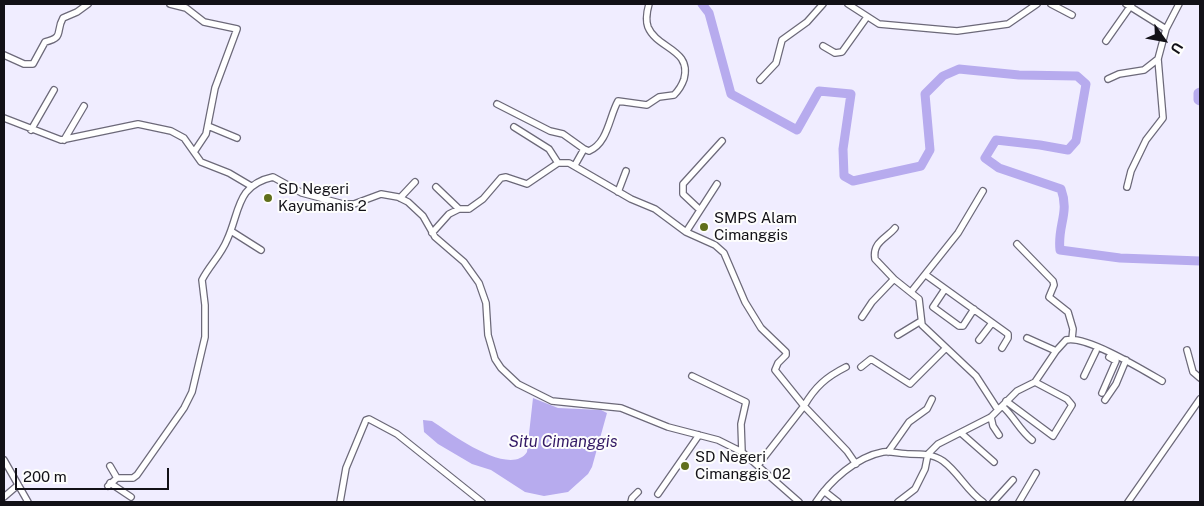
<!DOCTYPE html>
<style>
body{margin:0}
#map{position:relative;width:1204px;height:506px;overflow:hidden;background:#f0edff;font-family:"Public Sans",sans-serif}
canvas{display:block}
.frame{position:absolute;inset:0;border:5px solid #121117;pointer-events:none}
.north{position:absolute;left:1139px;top:15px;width:50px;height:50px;-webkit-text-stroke:4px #fdfdfd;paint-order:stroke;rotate:122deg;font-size:14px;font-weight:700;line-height:20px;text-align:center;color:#121117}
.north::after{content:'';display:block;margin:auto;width:18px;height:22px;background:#121117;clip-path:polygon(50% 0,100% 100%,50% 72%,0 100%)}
.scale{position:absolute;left:15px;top:468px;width:154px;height:22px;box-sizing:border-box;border:2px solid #121117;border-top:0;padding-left:6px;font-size:15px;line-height:18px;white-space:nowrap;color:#121117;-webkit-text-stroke:4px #fdfdfd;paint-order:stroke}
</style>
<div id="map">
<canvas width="1204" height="506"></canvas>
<div class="frame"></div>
<div class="north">U</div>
<div class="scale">200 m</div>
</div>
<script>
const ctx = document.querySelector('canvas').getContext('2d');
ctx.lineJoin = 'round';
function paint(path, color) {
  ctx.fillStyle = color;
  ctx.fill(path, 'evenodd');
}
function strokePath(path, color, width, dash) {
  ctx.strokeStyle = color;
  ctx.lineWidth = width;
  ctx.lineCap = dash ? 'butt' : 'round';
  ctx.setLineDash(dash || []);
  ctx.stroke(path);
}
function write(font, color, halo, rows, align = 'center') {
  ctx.font = font + ' "Public Sans",sans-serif';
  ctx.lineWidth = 4;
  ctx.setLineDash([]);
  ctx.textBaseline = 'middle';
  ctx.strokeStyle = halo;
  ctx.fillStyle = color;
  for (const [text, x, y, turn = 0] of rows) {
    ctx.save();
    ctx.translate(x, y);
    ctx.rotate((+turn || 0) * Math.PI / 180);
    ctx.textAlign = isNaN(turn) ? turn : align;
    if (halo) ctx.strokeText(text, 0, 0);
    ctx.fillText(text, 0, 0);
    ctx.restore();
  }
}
const water = new Path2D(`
 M533,398L558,408L601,410L607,413L592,467L588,474L568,492L544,496L525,492L491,470L472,464L438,444L424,432L423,420L432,421C450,433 510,478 527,452Z`);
const river = new Path2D(`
 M702,4L709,13L731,94L797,130L819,91L851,94L843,149L844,176L853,181L921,166L930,150L925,94L943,76L959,69L1019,75L1077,76L1086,84L1076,141L1068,150L1040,145L996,140L985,158L999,168L1061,189C1070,213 1057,226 1060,250L1120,258L1200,261
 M1200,92L1198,93V100L1200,101`);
const minor = new Path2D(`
 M170,4L186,8L204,22L237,29L215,88L206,134L194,152
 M848,4L879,24L957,31L1008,24L1037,4
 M1051,4L1072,15
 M1126,4L1166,29L1179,4
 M1106,41L1132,4
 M823,46L835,53L842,52L867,17
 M4,55L24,64H33L45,42C65,37 55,32 63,18L77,12L88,4
 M1108,79L1119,74L1144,70L1158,59
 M760,80L776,63L782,40L807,22L823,4
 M497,104L550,131L563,134L584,149L575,165
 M4,118L61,140L138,124L171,131L184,138L201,162L229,173L251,186
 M208,126L237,138
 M514,127L549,149L558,163
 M31,130L54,90
 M64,140L84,106
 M584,149L589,151C608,143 609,117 618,101L647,105L659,97L674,95C678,91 682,85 684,79C692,49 657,49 648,27C645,19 647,11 649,4
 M436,187L459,209
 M1127,187L1131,171L1146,140L1163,118L1158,59L1166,29
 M618,192L626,171
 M400,198L415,182
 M700,210L683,194V184L722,141
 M895,228C887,238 872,242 875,259L894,279L919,299L922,325L976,376L998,410
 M231,231L261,250
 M686,232L717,184
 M432,233L449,214L459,209H469L483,199L501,178L506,177L527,184L558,163H569L631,199L655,209L686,232L715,245L724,253L745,302L761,328L786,352V355L778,363L775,370L804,406L758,465
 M1017,244L1053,281L1054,285L1049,297L1068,312L1073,329L1072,339
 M926,275L1008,334V338L1002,348
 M945,289L933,307L959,326H963L974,309
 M911,292L958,233L983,191
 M862,317L872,302L894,279
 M898,335L921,321
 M1027,338L1056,351
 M979,340L992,323
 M1187,350L1193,372L1200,378
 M846,367C826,377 815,387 804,406L847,451L856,464
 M861,367L871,359L910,384L946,348
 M692,376L746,402L741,424L742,452
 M1084,376L1096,351
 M1102,393L1116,361L1109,357
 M1105,400L1116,384L1126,360
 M1006,401L1053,436L1072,405L1067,399L1035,382
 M1002,406C1014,416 1019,430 1032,440
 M991,417L993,426L999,435
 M961,433L994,462
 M888,452L909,422L927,409L932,399
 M4,460L28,502
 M110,466L117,478
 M110,483L131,497
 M108,486L117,478H133L137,475L184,408L192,392L205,337V305L202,280C209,266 221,255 227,240C240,212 236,185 273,177L302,193L343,204H354L381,194L398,197L408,202L423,216L435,237L464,262L479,283L486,303L488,335L495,359L501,368L518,384L552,401L621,408L668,427L718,440L742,452L799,502
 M824,491L838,502
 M658,494L699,435
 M4,497L18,485
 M340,502L346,468L366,420L369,419L397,434L482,502
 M631,502L632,498L638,492
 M816,502C830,481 856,457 883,452C891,451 901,454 910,454C921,454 933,454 943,461C959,473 967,491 983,502
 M898,502L915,489L925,469L928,454L938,444L991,417L1017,391L1035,382L1056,351L1066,340C1086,335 1143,370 1162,381
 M993,502L1013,480
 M1019,502L1036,473
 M1128,502L1200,399`);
const markers = [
 [268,198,5,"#606f1b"],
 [704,227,5,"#606f1b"],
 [685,466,5,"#606f1b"]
];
const poiNames = [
 ["SD Negeri",278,189],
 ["Kayumanis 2",278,206],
 ["SMPS Alam",714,218],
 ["Cimanggis",714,235],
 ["SD Negeri",695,457],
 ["Cimanggis 02",695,474]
];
const waterNames = [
 ["Situ Cimanggis",563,442]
];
paint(water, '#b7abee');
strokePath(river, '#b7abee', 9);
strokePath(minor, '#6c6979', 8);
strokePath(minor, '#fff', 5.5);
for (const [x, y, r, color] of markers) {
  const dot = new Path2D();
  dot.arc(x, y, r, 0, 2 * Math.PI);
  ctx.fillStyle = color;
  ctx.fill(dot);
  strokePath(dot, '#fdfdfd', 2);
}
write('15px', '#121117', '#fdfdfd', poiNames, 'left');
write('italic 16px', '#331965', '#fdfdfd', waterNames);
</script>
